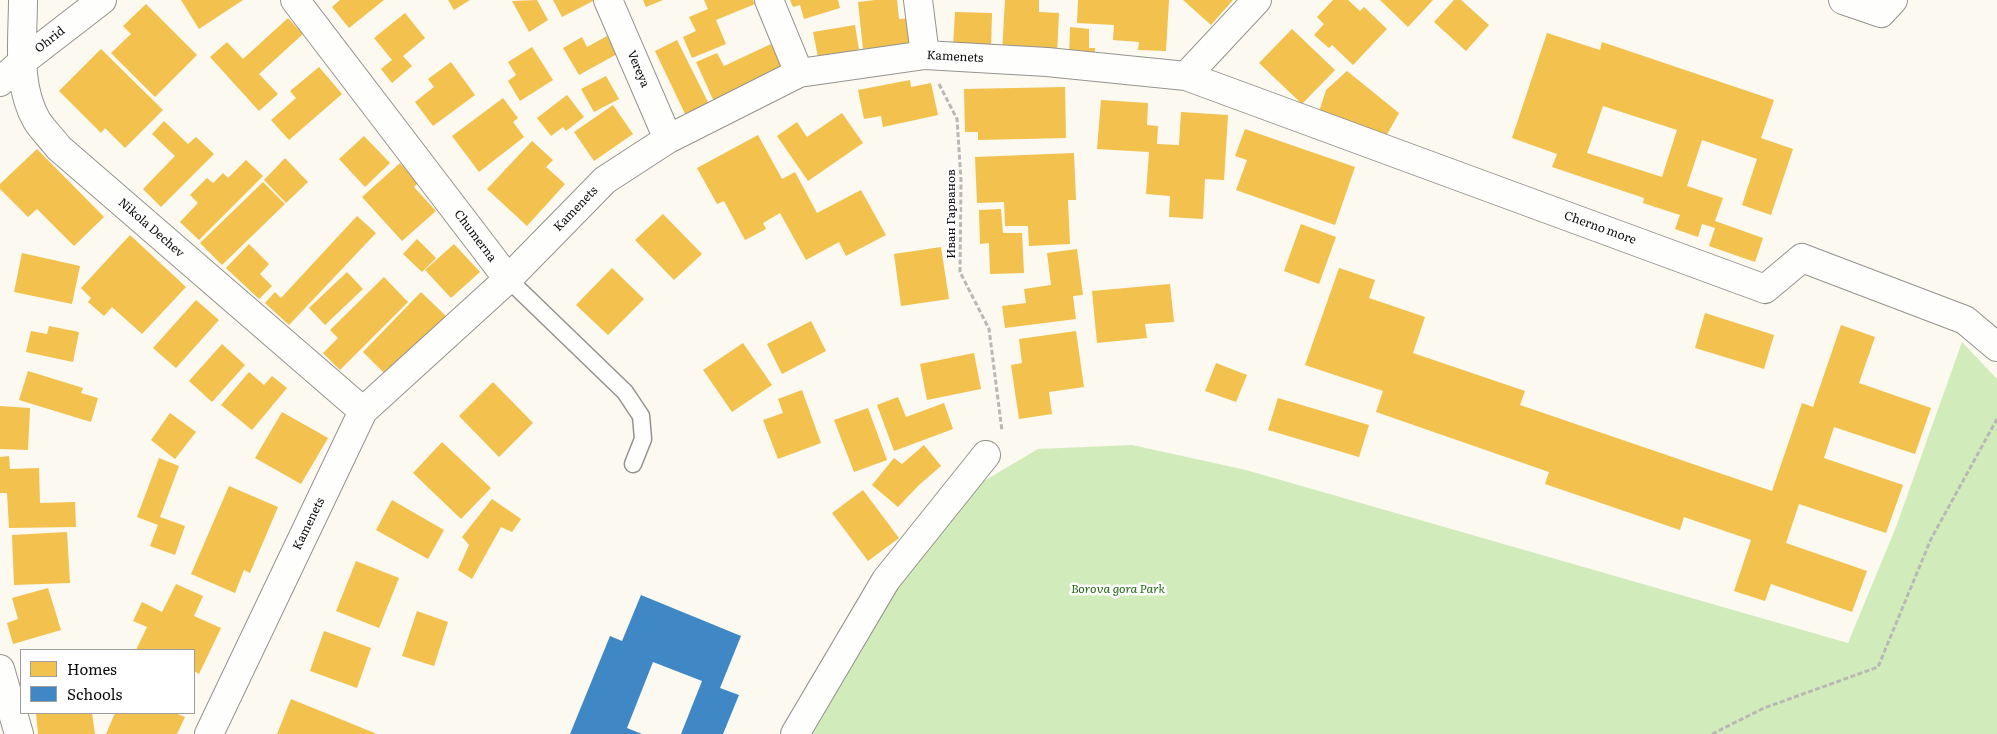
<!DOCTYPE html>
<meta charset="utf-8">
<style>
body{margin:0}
#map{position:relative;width:1997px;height:734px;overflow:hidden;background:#fbf9f0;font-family:Literata,serif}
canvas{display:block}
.legend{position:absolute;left:20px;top:649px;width:175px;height:65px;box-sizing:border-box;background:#fff;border:1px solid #9e9e9e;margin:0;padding:6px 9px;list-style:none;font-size:15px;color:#0d0d0d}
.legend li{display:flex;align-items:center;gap:10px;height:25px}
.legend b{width:25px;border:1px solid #9e9e9e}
</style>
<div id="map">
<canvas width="1997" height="734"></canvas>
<ul class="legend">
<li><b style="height:14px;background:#f2c14e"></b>Homes</li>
<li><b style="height:14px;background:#3f88c5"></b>Schools</li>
</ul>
</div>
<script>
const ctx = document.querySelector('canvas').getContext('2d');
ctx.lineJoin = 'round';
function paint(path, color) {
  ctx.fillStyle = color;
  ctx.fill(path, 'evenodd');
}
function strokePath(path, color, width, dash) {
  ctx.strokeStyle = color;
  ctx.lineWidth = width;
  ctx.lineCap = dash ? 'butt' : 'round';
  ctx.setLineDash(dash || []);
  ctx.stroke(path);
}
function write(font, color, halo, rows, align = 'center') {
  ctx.font = font + ' Literata,serif';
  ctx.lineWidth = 5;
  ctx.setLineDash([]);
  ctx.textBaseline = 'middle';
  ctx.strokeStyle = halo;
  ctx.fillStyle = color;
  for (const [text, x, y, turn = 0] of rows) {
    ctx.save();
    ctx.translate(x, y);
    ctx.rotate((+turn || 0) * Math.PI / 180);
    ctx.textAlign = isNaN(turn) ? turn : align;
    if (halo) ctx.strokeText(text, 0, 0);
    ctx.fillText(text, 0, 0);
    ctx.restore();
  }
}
const forest = new Path2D(`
 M1962,342L1997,379V734H806L893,590L984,481L1038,449L1132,445L1246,470L1848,643L1896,527Z`);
const homes = new Path2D(`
 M181,0H243L199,29Z
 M340,0H384L349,28L332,7Z
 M448,0H470L454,10Z
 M537,0L548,20L529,32L512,1Z
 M553,0H595L562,17Z
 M643,0H663L646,7Z
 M704,0H753L755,4L716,20L726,44L692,58L683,37L696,31L689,17L708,9Z
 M790,0H838L840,8L804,19L800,5L793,7Z
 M875,0H897L899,19L914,18L917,43L863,49L858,2Z
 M1005,0H1039V12L1059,13L1057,55L1002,53Z
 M1078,0H1169L1166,51L1138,50L1139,42L1113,40L1114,25L1077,23Z
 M1183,0H1233L1211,25Z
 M1333,0H1348L1360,11L1364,7L1387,29L1353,65L1332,45L1329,48L1314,35L1324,24L1317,17Z
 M1380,0H1433L1408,27Z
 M1454,0H1461L1489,25L1466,51L1434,22Z
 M146,4L197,55L155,97L111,53L131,34L123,26Z
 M955,12L992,13L991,49L953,48Z
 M405,13L425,38L403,56L412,66L392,83L381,69L392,60L374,38Z
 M288,18L303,34L259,74L278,94L259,111L210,57L227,42L243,59Z
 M855,25L859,50L818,57L813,32Z
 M1070,27L1089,29V48H1095L1094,61L1069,60Z
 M1292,29L1335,70L1302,104L1259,63Z
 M1547,33L1600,50L1602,42L1774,100L1761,138L1793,149L1771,215L1742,205L1757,159L1702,140L1687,186L1723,198L1715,221L1763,238L1755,262L1709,246L1715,228L1702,224L1698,237L1675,229L1680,215L1643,203L1644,198L1552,167L1557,154L1512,138ZM1603,106L1677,130L1662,177L1587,153Z
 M607,36L617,54L579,75L563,48L582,37L587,47Z
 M677,40L711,108L688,120L655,51Z
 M771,44L785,74L716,106L696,62L717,53L724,66Z
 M532,47L553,80L520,101L508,81L516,75L508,62Z
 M101,49L163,110L125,148L105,128L101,133L59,91Z
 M451,62L475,95L433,126L415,102L434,87L428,79Z
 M319,67L342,94L289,140L271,120L296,98L290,91Z
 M1347,71L1399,113L1381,145L1316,121L1326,90Z
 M606,76L619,99L594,112L581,89Z
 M910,80L911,87L931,83L938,115L883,127L881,116L864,119L858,90Z
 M1065,87L1066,138L978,140V132H965L964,89Z
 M567,95L584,117L566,131L563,127L551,136L537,118Z
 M503,98L518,118L513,122L524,137L479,172L452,136Z
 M1101,100L1148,103L1147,125L1158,126L1157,144L1179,145L1181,112L1228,115L1224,180L1205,179L1203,219L1169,217L1170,196L1146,194L1149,152L1097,149Z
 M613,105L633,134L594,161L574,132Z
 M842,113L863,143L808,181L777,136L797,122L807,137Z
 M164,121L188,144L196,137L214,154L161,207L143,189L175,156L152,134Z
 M1245,129L1355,167L1335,225L1236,190L1247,160L1235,156Z
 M758,135L782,179L795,172L817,213L861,190L886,235L846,256L839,242L806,260L780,213L763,223L766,229L745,240L724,201L717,204L697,168Z
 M364,136L390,163L365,187L339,159Z
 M532,141L553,160L546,167L565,184L527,226L487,189Z
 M37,149L104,217L74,246L37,209L28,217L0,189V184Z
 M1074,153L1076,200H1068L1070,244L1029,246L1028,226H1005L1004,202L977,203L975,157Z
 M285,158L308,182L286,203L264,180Z
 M246,160L263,176L199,240L180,222L198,203L190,195L207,178L213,183L223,173L228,178Z
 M400,163L418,183L414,187L436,211L402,241L362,197Z
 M263,182L285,204L222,265L200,243Z
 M1001,209L1003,233H1022L1024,273L990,274L989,243L980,244L979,210Z
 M663,214L702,254L674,280L635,240Z
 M357,216L376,233L289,325L265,303L275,292L281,298Z
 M1301,224L1336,237L1319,284L1284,271Z
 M130,235L186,287L142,334L112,307L104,316L88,302L91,298L81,288Z
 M417,239L436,258L422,272L403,254Z
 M249,244L269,264L260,274L272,286L259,299L226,268Z
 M454,244L480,272L451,298L425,270Z
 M941,247L949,299L901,306L894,254Z
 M1077,249L1083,295L1073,296L1076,319L1005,328L1002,306L1026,303L1024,289L1051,285L1047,253Z
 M22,253L80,266L72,304L14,292Z
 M612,268L644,299L608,335L576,305Z
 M1339,268L1375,280L1369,298L1425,317L1413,353L1525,391L1520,405L1772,491L1802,403L1813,407L1841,325L1875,337L1859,383L1931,408L1915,454L1834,427L1824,458L1903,485L1886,533L1799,504L1786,543L1867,571L1852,612L1771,584L1765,601L1734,591L1751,540L1684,517L1680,530L1545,484L1549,472L1376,412L1383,391L1305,365Z
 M347,272L363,289L325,325L309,308Z
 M384,277L408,302L340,370L323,353L338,338L330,330Z
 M1170,284L1174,322L1145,324L1147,338L1097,343L1092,291Z
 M421,292L448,318L389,378L363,352Z
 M196,300L219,320L176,368L153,348Z
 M1705,313L1774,335L1764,369L1695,348Z
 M811,321L826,351L782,374L767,344Z
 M49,326L79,332L73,362L26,352L31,331L47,334Z
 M1076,331L1084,387L1049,392L1052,414L1019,419L1011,365L1022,363L1019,339Z
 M743,343L772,385L732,412L703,370Z
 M222,344L245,365L212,402L189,381Z
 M974,353L981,389L927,400L920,364Z
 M1216,363L1247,375L1236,402L1205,391Z
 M28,371L83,388L81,393L98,398L91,422L19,400Z
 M249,372L264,385L272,376L287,388L252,430L221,405Z
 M493,382L533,423L499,457L459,416Z
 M802,390L821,443L778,459L763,420L783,413L778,399Z
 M898,397L906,417L944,403L953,429L894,451L877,405Z
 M1278,398L1369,425L1359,457L1268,430Z
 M0,406L30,408L28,450L0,449Z
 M868,408L887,460L854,472L834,420Z
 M282,412L328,438L301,484L255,458Z
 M170,413L196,432L175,459L151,440Z
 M442,442L491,488L461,519L413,473Z
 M924,445L941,466L919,485L898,507L872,485L894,458L902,464Z
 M9,456L10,469L39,468L40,503L75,502L76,527L9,528L7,493H0V457Z
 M159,458L179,466L160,517L185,526L175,555L150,546L158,525L137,517Z
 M229,486L278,507L250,573L244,570L235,593L191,574Z
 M863,490L899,538L868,561L832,513Z
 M492,499L521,519L512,532L501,527L472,579L458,570L469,545L462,537Z
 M392,500L444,530L428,559L376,530Z
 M67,532L70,583L14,585L12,535Z
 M356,561L399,578L379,628L336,611Z
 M176,584L203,596L194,616L221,628L199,674L194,671V650H136L147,627L133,621L142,602L162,612Z
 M48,588L61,630L13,644L7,623L18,619L12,598Z
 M417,611L448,622L434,666L402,656Z
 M324,631L371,648L357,688L310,671Z
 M291,699L377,734H277Z
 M36,713H92L95,734H38Z
 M115,713H175L185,717L177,734H106Z`);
const schools = new Path2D(`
 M641,595L741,636L720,688L739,695L723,734H681L702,681L653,662L627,728L642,734H570L610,636L622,641Z`);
const path = new Path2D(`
 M939,84L957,119L961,180L960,272L989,329L1002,431
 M1712,734L1764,708L1878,667L1931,539L1997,419`);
const lane = new Path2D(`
 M508,279L625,392L641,416L643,439L633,464`);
const street = new Path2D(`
 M23,0C23,39 16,85 37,121C43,130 52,139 59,148L363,411
 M295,0L508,279
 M608,0L668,139
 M769,0L799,73
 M918,0L925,55
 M1843,0L1881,13L1893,0
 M1186,76L1257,0
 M0,82L23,61L102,0
 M0,669L19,734
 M209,734L363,411L508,279L605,180L668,139L799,73L925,55L1047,62L1186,76L1765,289L1802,258L1965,320L1997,347
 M795,734L886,580L986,455`);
const streetNames = [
 ["Ohrid",50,40,-38],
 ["Kamenets",955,57,3],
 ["Vereya",638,69,67],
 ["Kamenets",576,209,-46],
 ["Иван Гарванов",951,214,-90],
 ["Nikola Dechev",151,228,41],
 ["Cherno more",1600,228,20],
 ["Chumerna",475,236,53],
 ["Kamenets",309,524,-64]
];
const parkNames = [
 ["Borova gora Park",1118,589]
];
paint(forest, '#d2ebbb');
paint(homes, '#f2c14e');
paint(schools, '#3f88c5');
strokePath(lane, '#94938f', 19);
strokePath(street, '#94938f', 30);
strokePath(path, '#b8b8b6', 3, [5, 2.5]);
strokePath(lane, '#fefefd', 16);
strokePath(street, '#fefefd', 28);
write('12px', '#0d0d0d', '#fff', streetNames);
write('italic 12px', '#246b16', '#fff', parkNames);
</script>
